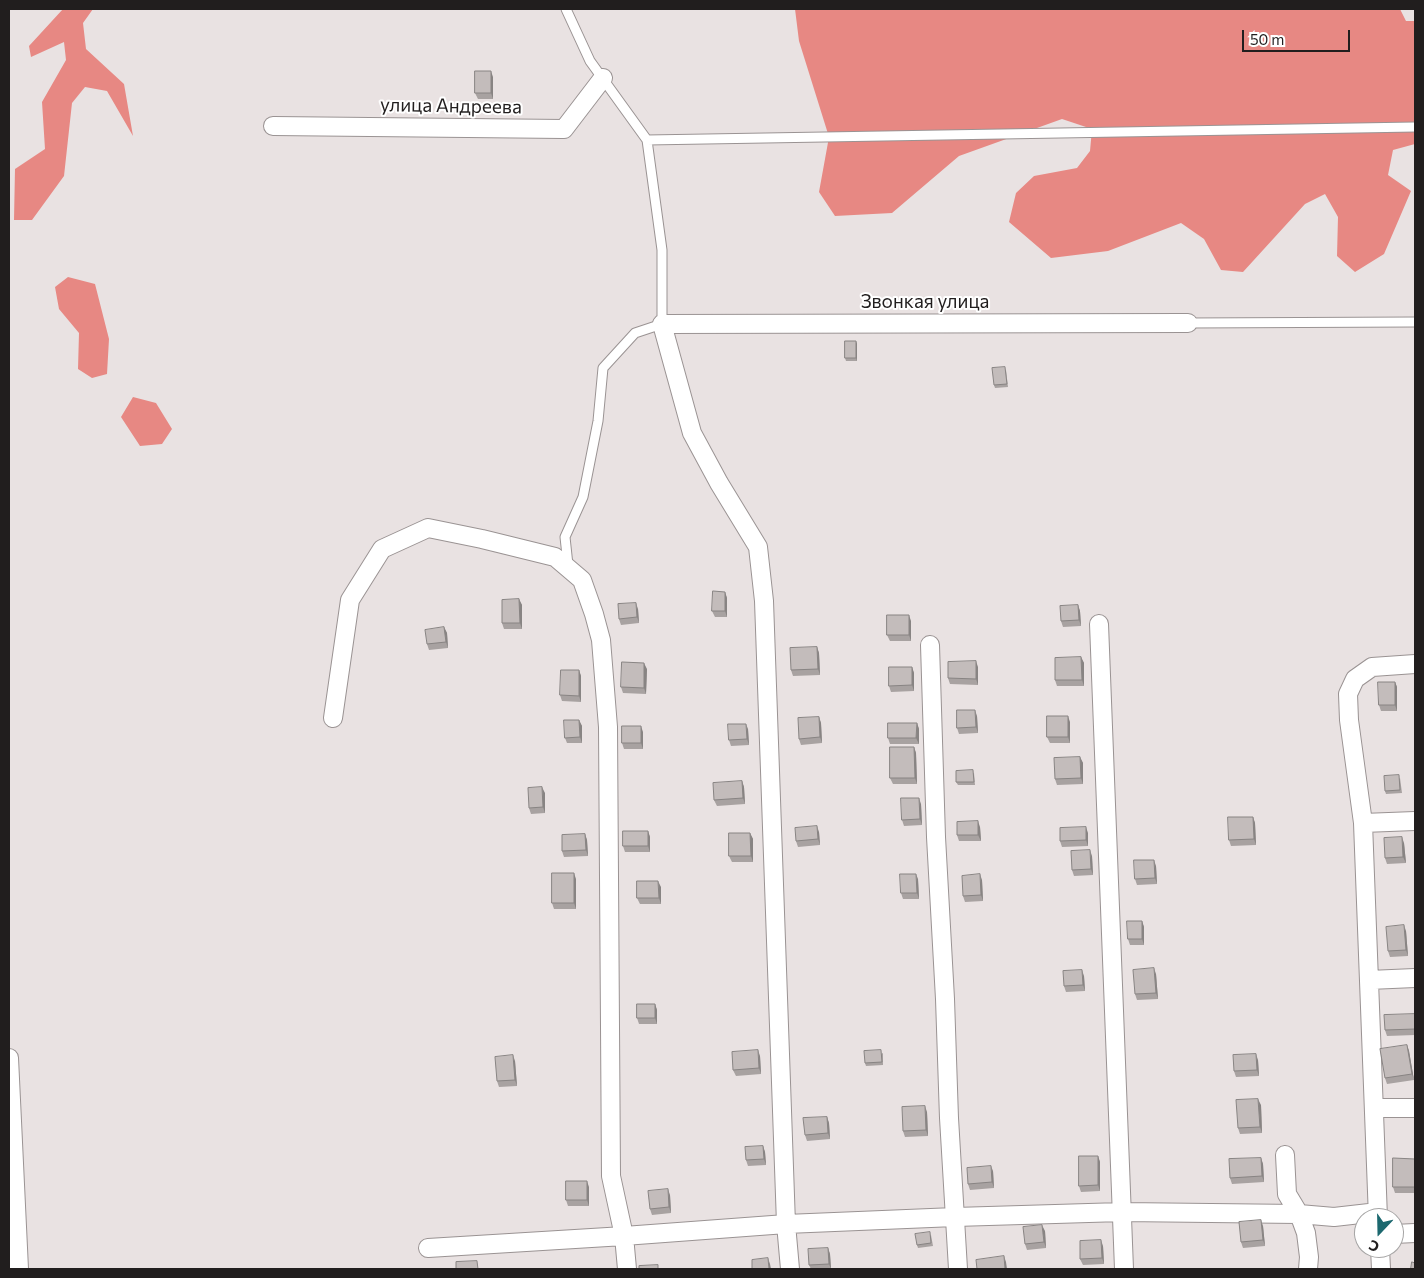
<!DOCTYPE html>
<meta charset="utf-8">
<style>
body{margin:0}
#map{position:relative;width:1424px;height:1278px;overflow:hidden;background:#e9e2e2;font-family:Commissioner,sans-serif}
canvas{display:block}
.frame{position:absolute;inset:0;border:10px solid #211e1e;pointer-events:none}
.north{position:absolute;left:1354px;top:1208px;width:50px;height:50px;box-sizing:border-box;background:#fff;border:1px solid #a6a5a5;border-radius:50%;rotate:201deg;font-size:14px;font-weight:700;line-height:20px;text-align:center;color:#211e1e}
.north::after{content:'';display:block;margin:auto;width:18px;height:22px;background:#1c686f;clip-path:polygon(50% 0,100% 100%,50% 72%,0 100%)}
.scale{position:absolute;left:1242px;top:30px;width:108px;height:22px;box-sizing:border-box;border:2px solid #211e1e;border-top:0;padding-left:6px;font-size:15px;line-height:18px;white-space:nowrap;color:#211e1e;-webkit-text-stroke:4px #fff;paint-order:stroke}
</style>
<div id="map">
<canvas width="1424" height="1278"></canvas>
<div class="frame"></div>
<div class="north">С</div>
<div class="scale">50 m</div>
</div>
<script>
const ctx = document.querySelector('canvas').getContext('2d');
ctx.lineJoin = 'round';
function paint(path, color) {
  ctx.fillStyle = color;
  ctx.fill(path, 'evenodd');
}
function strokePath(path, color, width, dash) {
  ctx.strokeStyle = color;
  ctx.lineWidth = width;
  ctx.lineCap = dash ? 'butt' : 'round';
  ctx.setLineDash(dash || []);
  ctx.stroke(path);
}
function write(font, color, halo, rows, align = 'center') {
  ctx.font = font + ' Commissioner,sans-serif';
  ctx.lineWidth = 4;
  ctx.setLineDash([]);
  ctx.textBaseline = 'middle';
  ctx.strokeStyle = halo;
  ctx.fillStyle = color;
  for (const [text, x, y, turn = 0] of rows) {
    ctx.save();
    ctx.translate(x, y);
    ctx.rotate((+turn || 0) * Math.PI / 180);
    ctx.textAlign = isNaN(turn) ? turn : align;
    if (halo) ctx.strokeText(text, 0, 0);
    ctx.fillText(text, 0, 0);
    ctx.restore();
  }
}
const forest = new Path2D(`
 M63,9H93L83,23L86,49L124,84L133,136L107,91L85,87L72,103L64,176L32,220H14L15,169L45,149L42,102L66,60L64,42L31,57L29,46Z
 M795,9H1400L1406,21H1415V144L1393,150L1388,175L1411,191L1384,254L1355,272L1337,256L1338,217L1325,194L1305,204L1243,272L1221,270L1204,239L1181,223L1108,251L1051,258L1009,222L1016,193L1034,176L1077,168L1090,151L1092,129L1062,119L959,156L892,213L835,216L819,192L829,137L799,41Z
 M68,277L95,284L109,339L107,374L92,378L78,369L79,333L59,309L55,287Z
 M133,397L156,403L172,429L162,444L140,446L121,417Z`);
const service = new Path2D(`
 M566,9L590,61L647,140L662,250V324L635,333L603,368L598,421L583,497L565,537L568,565
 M647,140L1415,127
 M1188,323L1415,322`);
const minor = new Path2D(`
 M273,126L564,129L603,78
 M1099,624L1124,1269
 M930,645L936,837L945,999L949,1118L958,1269
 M333,718L350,600L382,549L428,528L482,539L555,557L582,580L594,614L601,640L608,727L611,1176L624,1236L627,1269
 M1363,823L1415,821
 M1369,980L1415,978
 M9,1058L19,1269
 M1374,1108H1415
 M1285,1155L1287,1194L1299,1214L1306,1233L1309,1257L1308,1269
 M1378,1218L1363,823L1349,720L1348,694L1355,679L1372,667L1415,664
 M1394,1234L1415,1233
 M428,1248L624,1236L786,1224L955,1217L1122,1212L1299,1214L1334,1217L1378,1212
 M1380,1248L1381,1269
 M790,1269L786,1224L764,601L758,547L719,483L692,433L662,324L1188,323`);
const wall = new Path2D(`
 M493,77V99H478L475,93Z
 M856,341L857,344V361H846L845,358Z
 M1006,370L1008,387L995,388L994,385Z
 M725,592L727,598V617H715L712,611Z
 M519,599L522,605V629H504L502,623Z
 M1078,605L1080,611L1081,626L1063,627L1061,621Z
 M638,609L639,623L621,625L619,619Z
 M911,621V641H890L887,635Z
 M444,627L447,633L448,648L429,650L427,644Z
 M817,647L819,653L820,675L793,676L791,670Z
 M1081,657L1084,663V686H1057L1055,680Z
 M912,667L914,673V691L891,692L889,686Z
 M978,667V685L950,684L948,678Z
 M647,669L646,694L623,693L621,687Z
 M579,670L581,676V702L562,701L560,695Z
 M1395,682L1397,687V711H1381L1379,705Z
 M977,716L978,733L959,734L957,728Z
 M819,717L821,723L822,743L801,745L799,739Z
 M579,720L582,726V743H567L565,738Z
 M1070,722V743H1050L1047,737Z
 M917,723L919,729V744H890L888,738Z
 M748,729L749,745L731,746L729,740Z
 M643,732V749H624L622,743Z
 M914,747L916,753L917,784H893L890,778Z
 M1080,757L1083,763V784L1057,785L1055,779Z
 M974,773L975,785H958L956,782Z
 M1400,778L1402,793L1386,794L1385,791Z
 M742,781L744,787L745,804L717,806L714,800Z
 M545,793V813L531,814L529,808Z
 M921,804L922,825L904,826L902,820Z
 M1253,817L1255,823L1256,845L1231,846L1229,840Z
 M980,827L981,841H959L957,835Z
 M648,831L650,837V852H625L623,846Z
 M819,832L820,845L798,847L796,841Z
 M750,833L753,839V862H732L729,856Z
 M1088,833V846L1062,847L1060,841Z
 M585,834L587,840L588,856L564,857L562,851Z
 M1404,843L1406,863L1387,864L1385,858Z
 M1092,856L1093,875L1074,876L1072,870Z
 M1156,866L1157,884L1137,885L1135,879Z
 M576,879V909H554L552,903Z
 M918,879L919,899H903L901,893Z
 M982,880L983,901L965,902L963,896Z
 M661,887V904H640L637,898Z
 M1142,921L1144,927V945H1130L1128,939Z
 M1406,931L1408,956L1390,957L1388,951Z
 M1156,974L1158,999L1137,1000L1135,994Z
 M1084,976L1085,991L1066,992L1064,986Z
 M655,1004L657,1010V1024H639L637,1018Z
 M1415,1014V1035L1387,1036L1385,1030Z
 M1407,1045L1409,1051L1414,1080L1387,1084L1385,1078Z
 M883,1053V1065L866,1066L865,1063Z
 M760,1056L761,1074L736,1076L733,1070Z
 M1258,1060L1259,1076L1236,1077L1234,1071Z
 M515,1061L517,1086L499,1087L497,1081Z
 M1261,1105L1262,1133L1240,1134L1238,1128Z
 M927,1112L928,1136L905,1137L903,1131Z
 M827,1117L829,1123L830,1139L807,1141L805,1135Z
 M763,1146L765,1152L766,1165L748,1166L746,1160Z
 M1098,1156L1100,1162V1191L1081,1192L1079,1186Z
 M1261,1158L1263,1164L1264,1182L1232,1184L1230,1178Z
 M1415,1159V1193H1395L1393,1187Z
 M993,1171L994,1188L970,1190L968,1184Z
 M589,1187V1206H568L566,1200Z
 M670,1195L671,1213L652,1215L650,1209Z
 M1263,1226L1265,1246L1243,1248L1241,1242Z
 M1045,1231L1046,1248L1027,1250L1025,1244Z
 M931,1235L933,1246L918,1248L917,1245Z
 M1103,1246L1104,1264L1083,1265L1080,1259Z
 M828,1248L830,1254L831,1269H811L809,1265Z`);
const shadedWall = new Path2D(`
 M491,71L493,77V99L491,93Z
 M856,341L857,344V361L856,358Z
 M725,592L727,598V617L725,611Z
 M519,599L522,605V629L520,623Z
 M636,603L638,609L639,623L637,617Z
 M1078,605L1080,611L1081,626L1079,620Z
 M909,615L911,621V641L909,635Z
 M444,627L447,633L448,648L446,642Z
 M817,647L819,653L820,675L818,669Z
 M1081,657L1084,663V686L1082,680Z
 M976,661L978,667V685L976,679Z
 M644,663L647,669L646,694L644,688Z
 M912,667L914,673V691L912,685Z
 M579,670L581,676V702L579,696Z
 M1395,682L1397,687V711L1395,705Z
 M975,710L977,716L978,733L976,727Z
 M1068,716L1070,722V743L1068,737Z
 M819,717L821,723L822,743L820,737Z
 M579,720L582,726V743L580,737Z
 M917,723L919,729V744L916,738Z
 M746,724L748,729L749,745L747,739Z
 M641,726L643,732V749L641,743Z
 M914,747L916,753L917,784L915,778Z
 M1080,757L1083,763V784L1081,778Z
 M742,781L744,787L745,804L743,798Z
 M542,787L545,793V813L543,807Z
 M919,798L921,804L922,825L920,819Z
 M1253,817L1255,823L1256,845L1254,839Z
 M978,821L980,827L981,841L978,835Z
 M817,826L819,832L820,845L818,839Z
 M1086,827L1088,833V846L1086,840Z
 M648,831L650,837V852L648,846Z
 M750,833L753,839V862L751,856Z
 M585,834L587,840L588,856L586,850Z
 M1402,837L1404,843L1406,863L1403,857Z
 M1090,850L1092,856L1093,875L1091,869Z
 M1154,860L1156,866L1157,884L1155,878Z
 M574,873L576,879V909L574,903Z
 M916,874L918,879L919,899L917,893Z
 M980,874L982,880L983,901L981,895Z
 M658,881L661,887V904L659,898Z
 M1142,921L1144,927V945L1142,939Z
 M1404,925L1406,931L1408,956L1406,950Z
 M1154,968L1156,974L1158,999L1156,993Z
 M1082,970L1084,976L1085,991L1083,985Z
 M655,1004L657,1010V1024L655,1018Z
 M1407,1045L1409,1051L1414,1080L1412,1074Z
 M758,1050L760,1056L761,1074L759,1068Z
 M1256,1054L1258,1060L1259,1076L1257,1070Z
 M513,1055L515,1061L517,1086L515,1080Z
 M1258,1099L1261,1105L1262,1133L1260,1127Z
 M925,1106L927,1112L928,1136L926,1130Z
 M827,1117L829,1123L830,1139L828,1133Z
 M763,1146L765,1152L766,1165L764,1159Z
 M1098,1156L1100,1162V1191L1098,1185Z
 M1261,1158L1263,1164L1264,1182L1262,1176Z
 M991,1166L993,1171L994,1188L992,1182Z
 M587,1181L589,1187V1206L587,1200Z
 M668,1189L670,1195L671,1213L669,1207Z
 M1261,1220L1263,1226L1265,1246L1263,1240Z
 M1042,1225L1045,1231L1046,1248L1044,1242Z
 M1101,1240L1103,1246L1104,1264L1102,1258Z
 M828,1248L830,1254L831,1269L829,1264Z
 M1004,1256L1006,1262L1007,1269H1005Z
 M768,1258L770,1264L771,1269H769Z`);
const building = new Path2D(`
 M475,71H491V93H475Z
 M845,341H856V358H845Z
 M1005,367L1007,384L994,385L992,368Z
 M713,591L725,592V611H712Z
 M519,599L520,623H502V600Z
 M636,603L637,617L619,619L618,604Z
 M1078,605L1079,620L1061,621L1060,606Z
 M887,615H909V635H887Z
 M444,627L446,642L427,644L425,630Z
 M817,647L818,669L791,670L790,648Z
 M1081,657L1082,680H1055V658Z
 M976,661V679L948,678V662Z
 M622,662L644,663V688L621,687Z
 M889,667H912V685L889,686Z
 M561,670H579V696L560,695Z
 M1378,682H1395V705H1379Z
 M957,710H975L976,727L957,728Z
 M1047,716H1068V737H1047Z
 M819,717L820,737L799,739L798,718Z
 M564,720H579L580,737L565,738Z
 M888,723H917L916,738H888Z
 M728,724H746L747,739L729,740Z
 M622,726H641V743H622Z
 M890,747H914L915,778H890Z
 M1080,757L1081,778L1055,779L1054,758Z
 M973,770L974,782H956V771Z
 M1399,775L1400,790L1385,791L1384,776Z
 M742,781L743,798L714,800L713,783Z
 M542,787L543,807L529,808L528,788Z
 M901,798H919L920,819L902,820Z
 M1228,817H1253L1254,839L1229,840Z
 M978,821V835H957V822Z
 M817,826L818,839L796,841L795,828Z
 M1086,827V840L1060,841V828Z
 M623,831H648V846H623Z
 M729,833H750L751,856H729Z
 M585,834L586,850L562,851V835Z
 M1402,837L1403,857L1385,858L1384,838Z
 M1090,850L1091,869L1072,870L1071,851Z
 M1134,860H1154L1155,878L1135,879Z
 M552,873H574V903H552Z
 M900,874H916L917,893H901Z
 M980,874L981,895L963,896L962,876Z
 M637,881H658L659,898H637Z
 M1127,921H1142V939H1128Z
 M1404,925L1406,950L1388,951L1386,927Z
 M1154,968L1156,993L1135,994L1133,970Z
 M1082,970L1083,985L1064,986L1063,971Z
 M637,1004H655V1018H637Z
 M1415,1014V1029L1385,1030L1384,1015Z
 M1407,1045L1412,1074L1385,1078L1380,1049Z
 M758,1050L759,1068L733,1070L732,1052Z
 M881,1050L882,1062L865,1063L864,1051Z
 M1256,1054L1257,1070L1234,1071L1233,1055Z
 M513,1055L515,1080L497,1081L495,1057Z
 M1258,1099L1260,1127L1238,1128L1236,1100Z
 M925,1106L926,1130L903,1131L902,1107Z
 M827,1117L828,1133L805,1135L803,1118Z
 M763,1146L764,1159L746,1160L745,1147Z
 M1079,1156H1098V1185L1079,1186Z
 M1261,1158L1262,1176L1230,1178L1229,1159Z
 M1393,1158L1415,1159V1187H1393Z
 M991,1166L992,1182L968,1184L967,1168Z
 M566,1181H587V1200H566Z
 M668,1189L669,1207L650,1209L648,1191Z
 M1261,1220L1263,1240L1241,1242L1239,1222Z
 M1042,1225L1044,1242L1025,1244L1023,1227Z
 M930,1232L931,1243L917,1245L915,1234Z
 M1101,1240L1102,1258L1080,1259V1241Z
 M828,1248L829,1264L809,1265L808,1249Z
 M1004,1256L1005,1269H977L976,1260Z
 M768,1258L769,1269H752V1260Z
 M477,1261L478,1269H456V1262Z
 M1412,1262L1415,1263V1269H1411Z
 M658,1265V1269H639V1266Z`);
const streetNames = [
 ["улица Андреева",451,106,1],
 ["Звонкая улица",925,302]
];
paint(forest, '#e78883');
strokePath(service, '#9a9393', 11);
strokePath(minor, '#9a9393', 20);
strokePath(service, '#fff', 9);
strokePath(minor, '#fff', 18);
paint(wall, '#a8a2a1');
paint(shadedWall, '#888483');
paint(building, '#c3bcbb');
strokePath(building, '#888483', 1);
write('19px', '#211e1e', '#fff', streetNames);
</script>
